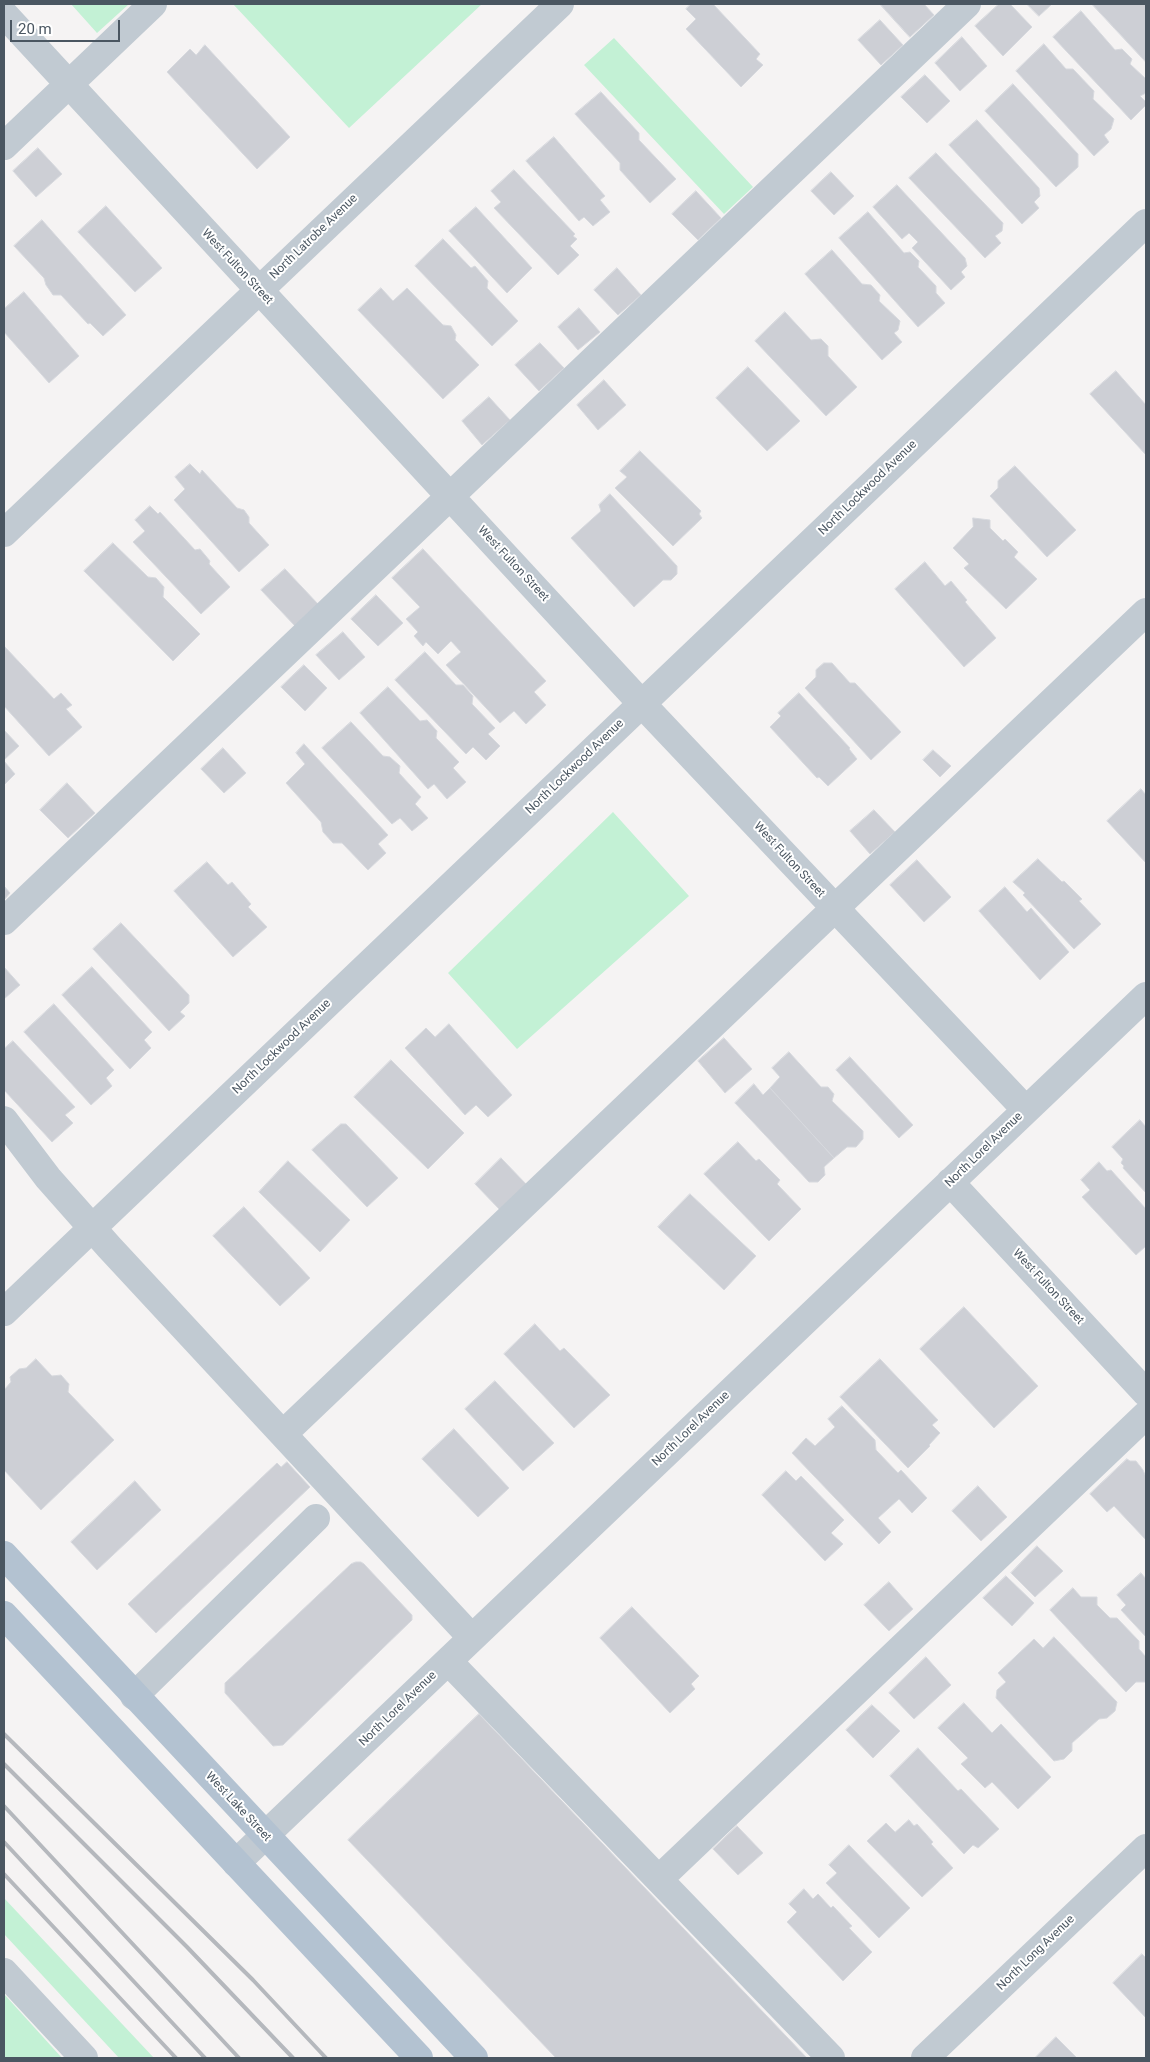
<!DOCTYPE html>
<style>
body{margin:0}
#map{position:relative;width:1150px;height:2062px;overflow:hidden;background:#f5f3f3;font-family:Roboto,sans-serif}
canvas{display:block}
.frame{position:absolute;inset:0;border:5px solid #4a5661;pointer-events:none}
.scale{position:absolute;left:10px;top:20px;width:110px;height:22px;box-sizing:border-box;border:2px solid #4a5661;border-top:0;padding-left:6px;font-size:15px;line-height:18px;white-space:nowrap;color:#4a5661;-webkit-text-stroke:4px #fff;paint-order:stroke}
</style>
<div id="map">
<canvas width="1150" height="2062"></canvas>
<div class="frame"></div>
<div class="scale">20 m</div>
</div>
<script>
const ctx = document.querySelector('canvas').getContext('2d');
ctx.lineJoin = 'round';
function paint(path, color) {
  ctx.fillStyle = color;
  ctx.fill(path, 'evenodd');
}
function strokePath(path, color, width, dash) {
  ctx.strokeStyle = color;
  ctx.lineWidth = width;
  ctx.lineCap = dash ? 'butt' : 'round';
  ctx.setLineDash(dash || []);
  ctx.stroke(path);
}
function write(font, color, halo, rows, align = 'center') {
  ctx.font = font + ' Roboto,sans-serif';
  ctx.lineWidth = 4;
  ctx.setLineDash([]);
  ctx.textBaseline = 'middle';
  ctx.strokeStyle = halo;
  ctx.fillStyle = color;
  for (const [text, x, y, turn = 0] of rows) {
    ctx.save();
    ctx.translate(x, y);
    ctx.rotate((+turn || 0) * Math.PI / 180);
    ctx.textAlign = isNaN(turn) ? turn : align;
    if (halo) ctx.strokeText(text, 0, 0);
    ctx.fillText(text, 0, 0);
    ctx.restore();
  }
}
const green = new Path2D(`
 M71,4H129L97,33Z
 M233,4H482L349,128Z
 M614,38L753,187L724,214L584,65Z
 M613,812L689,896L517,1049L448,973Z
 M4,1898L154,2058H119L4,1934Z
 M4,1994L62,2058H4Z`);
const building = new Path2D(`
 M691,4H713L760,54L756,59L763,65L741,87L686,29L696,19L686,9Z
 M880,4H924L934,15L910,37Z
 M999,4H1010L1032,27L1003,56L975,26Z
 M1027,4H1052L1039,16Z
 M1092,4H1146V62Z
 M1081,11L1115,50L1122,49L1132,59L1130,64L1146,79V93L1140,96L1146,102V105L1131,120L1053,37Z
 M880,20L903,45L881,65L858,40Z
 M962,37L987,66L960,91L935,63Z
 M1044,44L1066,69H1073L1094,91L1093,99L1114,119L1111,129L1104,135L1109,142L1094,156L1016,71Z
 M205,45L290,137L257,169L167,72L190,49L196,55Z
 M925,75L950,101L927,123L901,97Z
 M1013,84L1078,154V167L1056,187L985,111Z
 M601,92L639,133V140L676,179L650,203L620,170V163L575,114Z
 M977,120L1039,188L1040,196L1034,202L1039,208L1022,224L949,145Z
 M554,137L605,196L600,200L610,212L593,226L584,217L579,221L526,161Z
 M38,148L62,174L36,197L13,171Z
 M936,153L1003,223L1002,231L995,236L1001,243L985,258L909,178Z
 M514,170L575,234L573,236L577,239L570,246L579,255L558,275L494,208L501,202L491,191Z
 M831,172L854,196L834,215L811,191Z
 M897,185L965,258L967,266L961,272L965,277L951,290L912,248L918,242L909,233L902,239L873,207Z
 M696,191L721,218L698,240L672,214Z
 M106,206L162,268L135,292L78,232Z
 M476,207L532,268L507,293L449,231Z
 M868,212L904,253L910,252L919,261L918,267L936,286V293L945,303L918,327L839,238Z
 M42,220L126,315L103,336L90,323L88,324L61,295H53L46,285L44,278L14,246Z
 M443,239L471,268L475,266L488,281L487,288L518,321L492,346L415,266Z
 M832,250L862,284L871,285L880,295L879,301L900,321L898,330L894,333L902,342L882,360L805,274Z
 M617,268L641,295L618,315L594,290Z
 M381,288L393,301L407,288L443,325L451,326L456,335L455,340L479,365L443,399L358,310Z
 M24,292L79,356L49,383L4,332V309Z
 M579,308L600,332L578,350L558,327Z
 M785,312L811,340L821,339L828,346V356L857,387L826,416L755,341Z
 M540,343L564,368L539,391L515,365Z
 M748,367L800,421L767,451L716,398Z
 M1116,371L1146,405V455L1090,394Z
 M604,380L626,405L598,430L577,405Z
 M489,397L510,420L482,445L462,421Z
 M640,451L701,511L699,514L702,518L673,546L615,488L627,477L620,471Z
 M190,464L200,474L202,470L237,508L244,510L249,517V523L269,545L239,572L174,500L185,489L175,477Z
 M1015,466L1076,530L1047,557L990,496L998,488V481Z
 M610,494L677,566V574L671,580H663L634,607L571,538L601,511L599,505Z
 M150,506L158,514L160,512L195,550L200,549L210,561L209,564L230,587L201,614L133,542L145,531L135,520Z
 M973,518L990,520V528L1003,541L1005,539L1018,552L1014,557L1037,579L1006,609L964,568L969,564L953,548L973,527Z
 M113,543L148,577L156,578L164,587L163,597L200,634L173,661L84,571Z
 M423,549L546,681L534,692L546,705L526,724L514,711L500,723L446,665L461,652L451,641L438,654L426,642L423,646L414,636L418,632L406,619L420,607L392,578Z
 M925,562L945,586L951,581L967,600L965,602L996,638L964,667L895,589Z
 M285,569L318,604L295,626L261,590Z
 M376,595L403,623L378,646L351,619Z
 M343,632L365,657L339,680L316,655Z
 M5,647L54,699L61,693L72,705L66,709L82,727L49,756L4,706V648Z
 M425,652L456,685H463L473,696L472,704L495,728L488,734L500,746L486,760L473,747L466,754L395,680Z
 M824,663H832L850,683H855L901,732L871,760L805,688L816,677V670Z
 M304,665L327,688L305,711L281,687Z
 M388,687L420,721L427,720L437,731L436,738L459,762L453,768L466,782L447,799L434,784L428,789L360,713Z
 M799,693L850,748L849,749L857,759L828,786L819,777L817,778L770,727L781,716L778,713Z
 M351,722L383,756L390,757L400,766L399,773L421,797L415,804L428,818L412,831L400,818L392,824L322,748Z
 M4,730L19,746L4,760Z
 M304,744L388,835L378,844L386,853L368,870L342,843H333L323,832L321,822L286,783L305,764L296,753Z
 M223,748L246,773L224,793L201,769Z
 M933,750L951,766L940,777L923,760Z
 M4,761L15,774L4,785Z
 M67,783L95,813L68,838L40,810Z
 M1141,789L1146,795V863L1107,821Z
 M874,810L895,832L870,854L850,831Z
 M1038,859L1062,882L1064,881L1082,899L1079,901L1101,924L1074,949L1023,895L1025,893L1013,882Z
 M917,860L951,897L924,922L890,885Z
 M207,862L228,885L232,882L251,904L248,907L267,927L233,957L174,891Z
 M4,886L10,893L4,900Z
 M1005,887L1027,912L1031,908L1069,952L1040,980L979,911Z
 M121,923L189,995V1003L180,1012L185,1016L169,1031L93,949Z
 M4,967L20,985L4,999Z
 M92,967L152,1032L144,1040L151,1048L130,1069L62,995Z
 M54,1004L114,1070L106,1078L112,1086L91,1105L24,1032Z
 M449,1024L512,1095L488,1117L476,1105L465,1115L405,1048L426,1028L435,1037Z
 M724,1038L752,1069L725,1093L698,1061Z
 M13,1041L75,1107L65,1115L73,1123L52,1142L4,1090V1049Z
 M789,1052L821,1087H828L834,1094L832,1101L863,1131V1139L856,1147H847L834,1158L770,1088L780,1077L772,1068Z
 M850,1057L913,1125L899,1138L836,1070Z
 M391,1060L464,1133L428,1169L354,1097Z
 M754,1084L763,1095L770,1088L834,1158L824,1167L825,1175L818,1182H809L735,1103Z
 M1140,1120L1146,1127V1193L1123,1168L1124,1166L1121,1163L1123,1159L1112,1147Z
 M341,1124H346L398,1178L367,1207L312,1150Z
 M738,1142L756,1161L759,1159L780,1180L777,1184L801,1209L769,1241L704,1174Z
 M501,1158L527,1185L500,1210L475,1184Z
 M288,1161L350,1220L320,1252L259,1192Z
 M1099,1162L1107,1171L1111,1170L1146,1209V1246L1136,1255L1082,1197L1090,1190L1081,1180Z
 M690,1194L756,1256L724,1290L658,1227Z
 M244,1207L310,1278L280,1306L213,1236Z
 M964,1307L1038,1386L994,1428L920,1349Z
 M535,1324L560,1351L564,1348L610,1395L574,1428L504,1354Z
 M36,1359L52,1376L61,1375L69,1384L68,1392L114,1440L41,1510L4,1470V1390L11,1382L10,1377L19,1369L26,1368Z
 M880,1359L938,1420L932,1425L940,1433L929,1445L930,1446L908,1468L840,1397Z
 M495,1381L554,1443L523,1471L465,1409Z
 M842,1406L875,1440L876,1450L898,1473L901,1470L927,1498L912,1513L899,1499L878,1518L891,1532L879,1544L792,1453L806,1438L815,1446L835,1427L828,1419Z
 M454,1429L509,1488L478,1517L422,1459Z
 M1127,1459L1130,1461H1136L1143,1470L1146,1477V1540L1114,1506L1107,1512L1090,1494Z
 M287,1462L310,1487L156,1633L128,1604L277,1463L281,1467Z
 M786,1471L796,1481L801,1476L844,1520L831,1533L843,1544L825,1561L762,1495Z
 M135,1481L161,1510L97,1570L71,1542Z
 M978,1486L1007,1517L981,1541L952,1511Z
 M1037,1546L1063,1571L1035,1597L1011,1573Z
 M356,1562H361L364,1564L412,1615V1620L283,1745L273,1746L225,1693V1683L351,1564Z
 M1141,1573L1146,1579V1637L1121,1610L1126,1605L1117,1595Z
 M1006,1576L1034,1603L1012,1626L983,1598Z
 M889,1582L913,1609L889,1631L864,1605Z
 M1073,1588L1081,1597H1097V1605L1110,1618H1117L1139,1641V1649L1146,1657V1682H1136L1126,1692L1050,1610Z
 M632,1607L699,1676L691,1684L695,1689L670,1713L600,1638Z
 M1054,1637L1117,1702L1115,1711L1107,1718L1099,1719L1072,1743V1751L1064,1759L1054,1761L996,1698L997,1690L1006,1682L998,1673L1034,1639L1043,1648Z
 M926,1657L951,1685L914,1719L889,1693Z
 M964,1703L992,1733L1001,1724L1051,1777L1018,1809L992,1782L985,1788L961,1764L968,1758L938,1728Z
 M872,1705L900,1731L873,1758L846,1730Z
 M479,1714L807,2058H556L348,1840Z
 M918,1748L958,1791L961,1789L999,1829L978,1848L973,1845L964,1854L890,1776Z
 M909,1820L914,1826L917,1824L933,1842L931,1844L953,1868L922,1897L867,1841L886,1823L895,1832Z
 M737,1826L763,1853L738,1875L713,1849Z
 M849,1845L910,1908L879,1938L826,1883L837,1873L829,1865Z
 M804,1889L813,1899L818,1894L831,1908L833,1906L852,1926L849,1928L872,1952L843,1981L787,1922L797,1912L789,1904Z
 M1142,1954L1146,1958V2018L1113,1983Z
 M1056,2037L1077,2058H1035Z`);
const minor = new Path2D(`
 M4,14L642,704L1026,1110
 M4,146L153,4
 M4,533L560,4
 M4,921L967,4
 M4,1120L48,1178L109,1247L472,1638
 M950,1182L1146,1393
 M4,1312L1146,223
 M283,1434L1146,612
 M448,1661L831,2058
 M134,1696L316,1518
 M236,1863L1146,996
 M659,1879L1146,1415
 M4,1972L84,2058
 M925,2058L1146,1848`);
const major = new Path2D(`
 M4,1555L474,2058
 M4,1615L419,2058`);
const rail = new Path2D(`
 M4,1734L253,1980L326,2058
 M4,1764L187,1947L293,2058
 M4,1806L239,2058
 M4,1842L205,2058
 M4,1874L176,2058`);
const streetNames = [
 ["North Latrobe Avenue",314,237,-44],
 ["West Fulton Street",237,267,47],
 ["North Lockwood Avenue",868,488,-44],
 ["West Fulton Street",513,564,47],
 ["North Lockwood Avenue",575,767,-44],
 ["West Fulton Street",789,860,47],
 ["North Lockwood Avenue",282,1047,-44],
 ["North Lorel Avenue",984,1150,-44],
 ["West Fulton Street",1048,1287,47],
 ["North Lorel Avenue",691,1429,-44],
 ["North Lorel Avenue",398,1709,-44],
 ["West Lake Street",238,1807,47],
 ["North Long Avenue",1036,1953,-44]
];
paint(green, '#c3f1d5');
paint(building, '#cdcfd5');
strokePath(building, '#d7d9de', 1);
strokePath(minor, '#c1cad2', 28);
strokePath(major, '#b3c2d1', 28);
strokePath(rail, '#b5b8bd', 4);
write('12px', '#4a5661', '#fff', streetNames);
</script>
